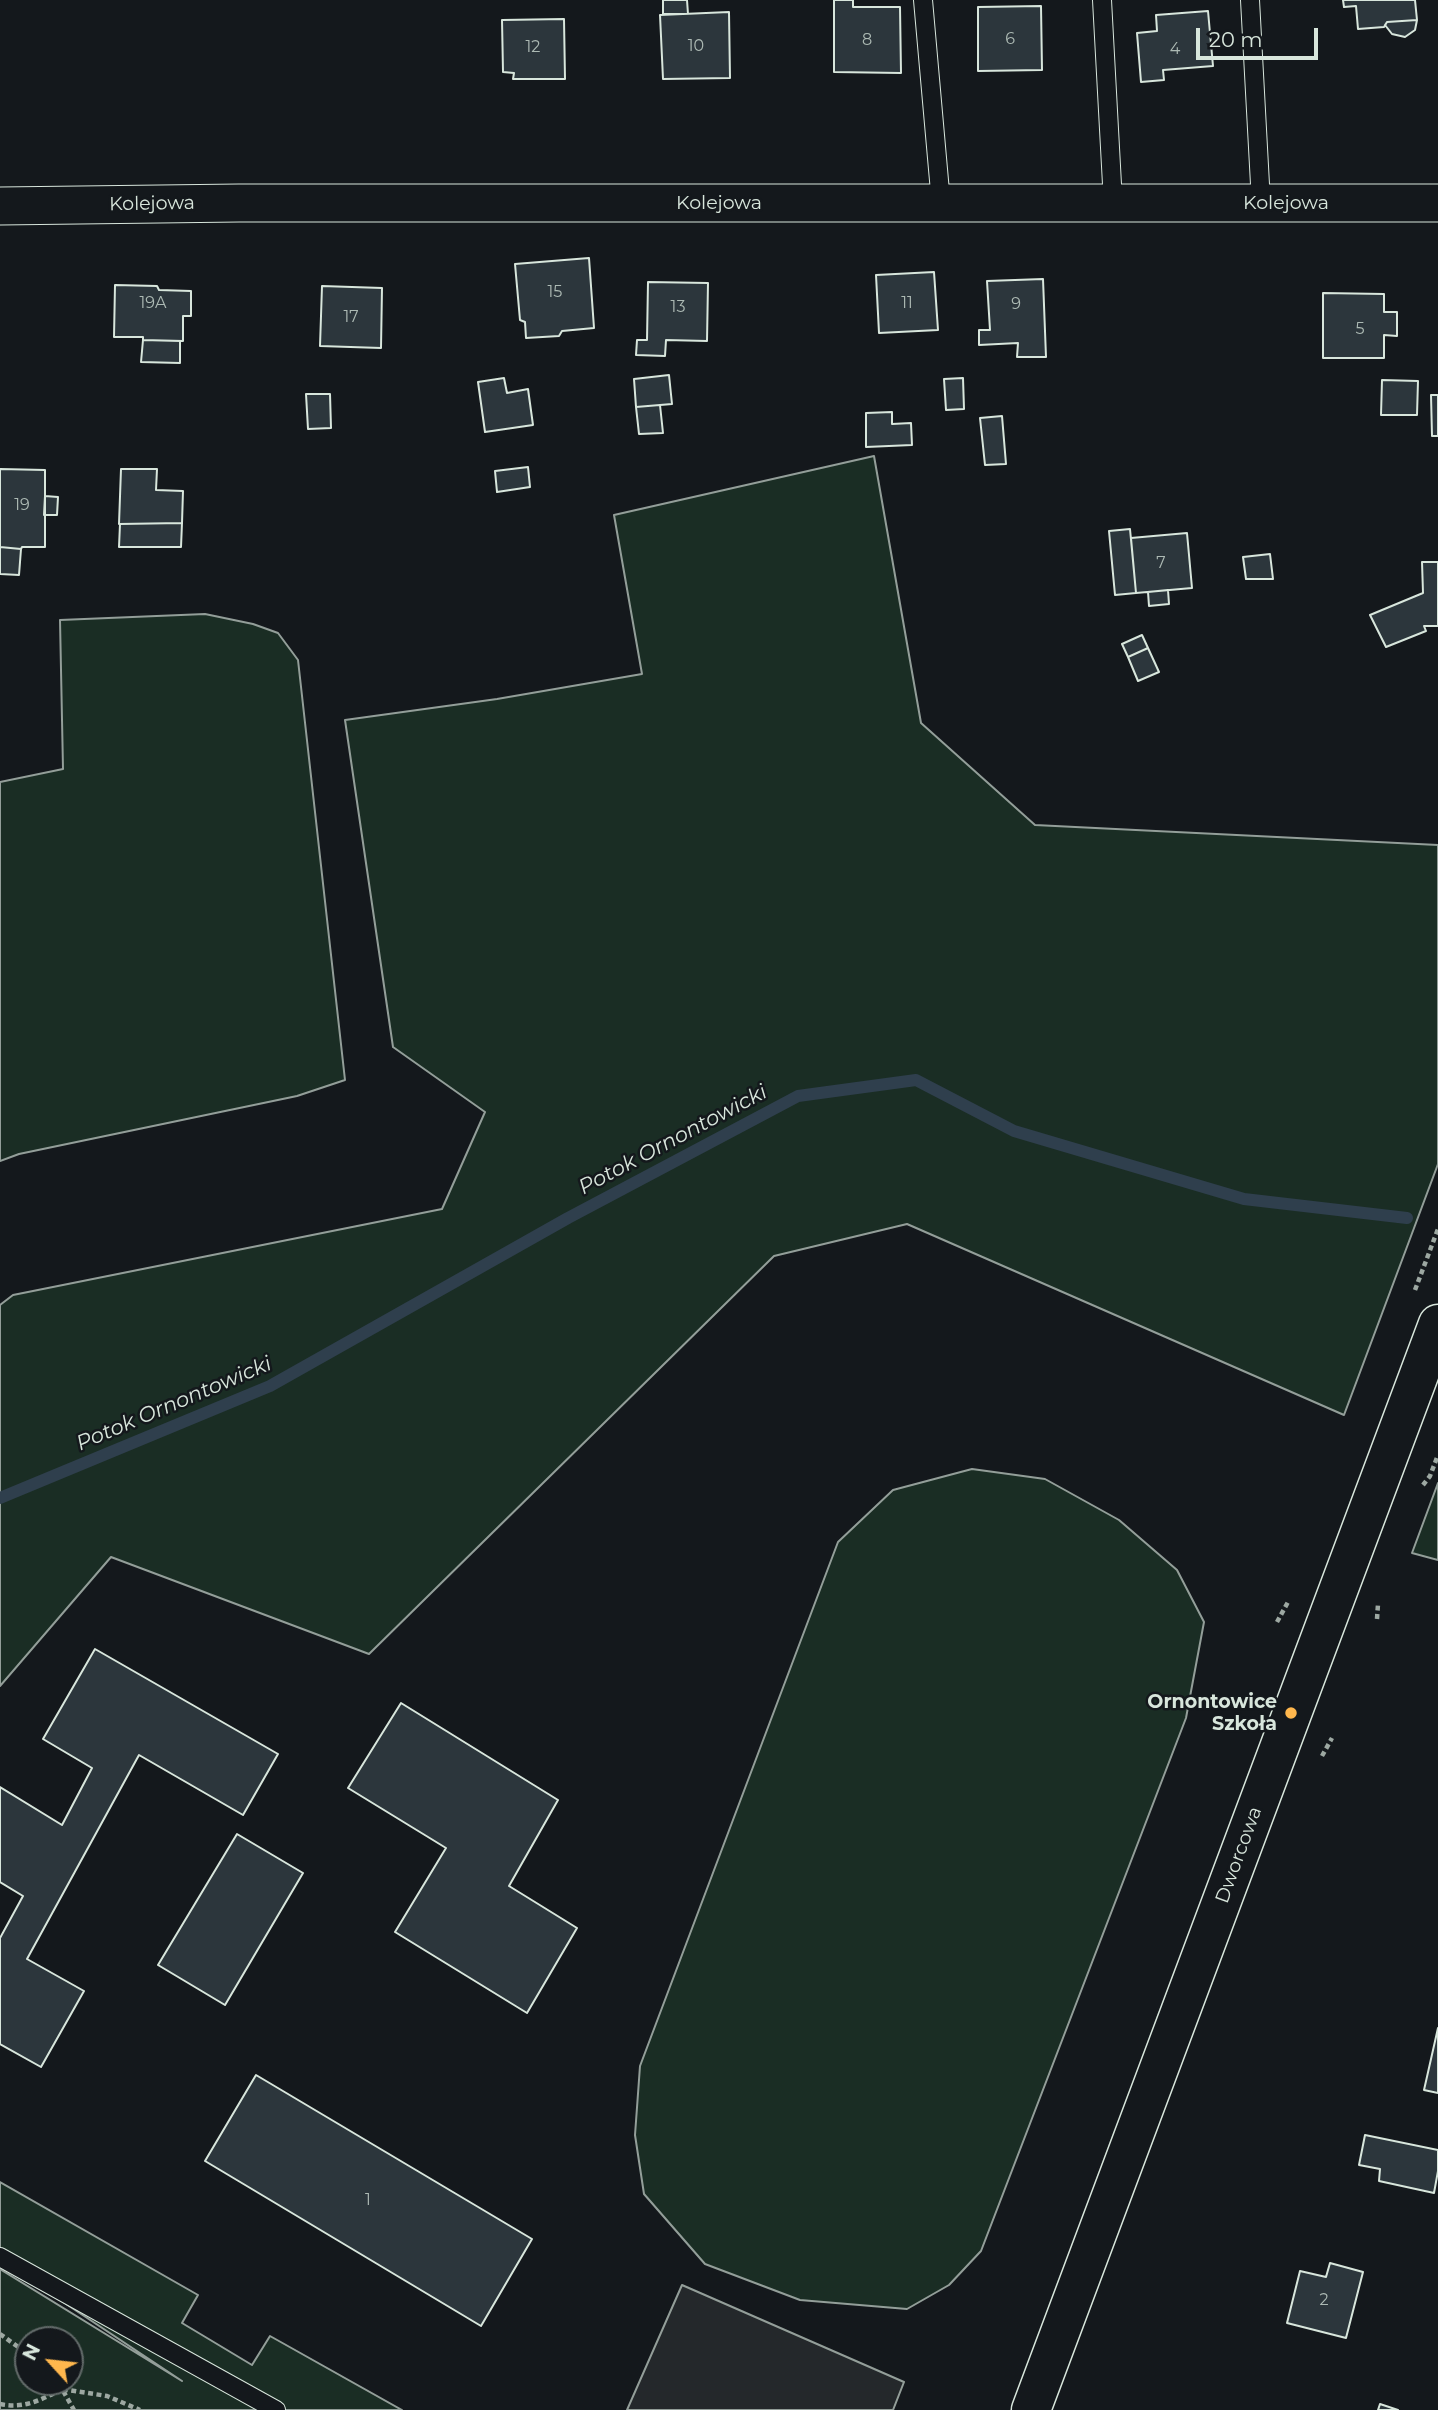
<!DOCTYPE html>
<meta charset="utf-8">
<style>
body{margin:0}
#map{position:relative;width:1438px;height:2410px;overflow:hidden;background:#14181c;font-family:Montserrat,sans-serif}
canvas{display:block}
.north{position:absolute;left:14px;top:2326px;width:70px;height:70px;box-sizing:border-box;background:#14181c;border:2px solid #626a69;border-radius:50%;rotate:297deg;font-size:19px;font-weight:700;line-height:28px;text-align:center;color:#d8e6dc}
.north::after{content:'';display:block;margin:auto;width:24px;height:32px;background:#ffb74d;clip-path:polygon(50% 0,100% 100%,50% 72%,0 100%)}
.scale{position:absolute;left:1196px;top:28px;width:122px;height:32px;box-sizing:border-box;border:4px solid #d8e6dc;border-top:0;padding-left:9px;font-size:21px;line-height:24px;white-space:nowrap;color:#d8e6dc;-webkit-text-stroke:5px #14181c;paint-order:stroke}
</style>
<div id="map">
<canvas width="1438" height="2410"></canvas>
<div class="north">N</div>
<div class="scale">20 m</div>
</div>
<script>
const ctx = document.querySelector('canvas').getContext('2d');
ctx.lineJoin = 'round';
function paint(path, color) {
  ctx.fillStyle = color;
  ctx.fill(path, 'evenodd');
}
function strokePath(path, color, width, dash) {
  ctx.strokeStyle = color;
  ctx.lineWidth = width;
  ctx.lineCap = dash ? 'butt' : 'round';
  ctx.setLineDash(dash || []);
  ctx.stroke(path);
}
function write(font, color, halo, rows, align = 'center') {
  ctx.font = font + ' Montserrat,sans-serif';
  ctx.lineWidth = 5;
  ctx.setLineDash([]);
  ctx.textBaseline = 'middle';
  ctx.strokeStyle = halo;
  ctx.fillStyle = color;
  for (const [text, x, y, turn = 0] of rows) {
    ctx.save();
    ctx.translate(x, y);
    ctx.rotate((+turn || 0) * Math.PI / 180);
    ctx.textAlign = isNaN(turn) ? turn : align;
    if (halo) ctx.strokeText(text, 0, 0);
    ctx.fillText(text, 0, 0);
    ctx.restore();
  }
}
const green = new Path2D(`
 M874,456L921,723L1035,825L1438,845V1164L1344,1415L907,1224L774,1256L369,1654L111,1557L0,1686V1305L13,1295L442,1209L485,1112L393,1047L345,720L497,699L642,674L614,515Z
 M205,614L253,624L278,633L298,660L345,1080L297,1096L19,1154L0,1161V782L63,769L60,620Z
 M972,1469L1045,1479L1119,1520L1177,1570L1204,1622L1186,1718L981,2251L949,2285L907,2309L800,2300L705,2264L644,2194L635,2135L640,2066L838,1542L893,1490Z
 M1438,1483V1560L1412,1553Z
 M0,2182L198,2295L182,2323L252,2365L270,2336L402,2410H0V2269L182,2381L0,2260ZM28,2340H70V2382H28Z`);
const parking = new Path2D(`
 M682,2285L904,2382L893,2410H627Z`);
const stream = new Path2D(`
 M0,1498L270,1386L568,1218L798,1096L916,1080L1014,1131L1244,1199L1407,1218`);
const building = new Path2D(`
 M663,0H687L688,14H663Z
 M834,0H853V7H900L901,73L834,72Z
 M1343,0H1415L1417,20L1387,22L1384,27L1358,29L1356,6L1344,7Z
 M1041,6L1042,70L978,71V7Z
 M1208,11L1213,66L1163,70L1164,80L1141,82L1137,33L1157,31L1156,15Z
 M729,12L730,78L663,79L660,15Z
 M564,19L565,79H513L514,73L503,72L502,20Z
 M1417,20L1415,30L1405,37L1392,34L1385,25L1387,22Z
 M589,258L594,328L562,331L559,336L526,338L525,322L520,320L515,264Z
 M934,272L938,330L879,333L876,275Z
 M1043,279L1046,357H1017L1018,343L979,345V330H990L987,281Z
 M648,282L708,283L707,341L666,340L665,356L636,355L637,340H647Z
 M115,285L157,286L159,290L191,291V316H183V341L143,340V337H114Z
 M322,286L382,288L381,348L320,346Z
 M1323,293L1384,294V312H1397V336L1384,335V358H1323Z
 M143,340L180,341V363L141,362Z
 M669,375L672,404L636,407L634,379Z
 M504,378L507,393L528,389L533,425L485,432L478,382Z
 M963,378L964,409L946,410L944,379Z
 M1382,380L1418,381L1417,415H1381Z
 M306,394H330L331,428L308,429Z
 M1431,395H1438V436H1432Z
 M660,405L663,433L639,434L636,407Z
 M892,412V424L911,423L912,445L866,447V413Z
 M1002,416L1006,464L985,465L980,418Z
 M528,467L530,487L497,492L495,471Z
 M0,469L45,470V547H22L21,549L0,547Z
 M121,469H157L156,490L183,491L182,523L119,524Z
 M45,496L58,497L57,515H44Z
 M182,523L181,547H119L120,524Z
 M1130,529L1136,593L1115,595L1109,531Z
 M1187,533L1192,588L1136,593L1131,538Z
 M0,547L21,549L19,575L0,574Z
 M1270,554L1273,579H1246L1243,557Z
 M1422,562H1438V626H1424L1426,631L1386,647L1370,615L1423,593Z
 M1168,590L1169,604L1149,606L1148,592Z
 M1142,635L1148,648L1128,657L1122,644Z
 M1148,648L1159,672L1138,681L1128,657Z
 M95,1649L278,1754L243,1815L139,1755L27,1959L84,1991L41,2067L0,2044V1938L23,1896L0,1882V1787L62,1825L92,1768L43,1739Z
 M401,1703L558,1800L509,1886L577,1928L527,2013L395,1932L446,1848L348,1788Z
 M237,1834L303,1873L225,2005L158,1965Z
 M1438,2028V2093L1424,2090Z
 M256,2075L532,2239L481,2326L205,2161Z
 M1365,2135L1438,2150V2171L1434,2193L1379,2181L1380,2169L1359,2165Z
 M1330,2263L1363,2272L1346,2338L1287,2323L1300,2271L1326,2277Z
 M1380,2404L1398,2410H1378Z`);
const path = new Path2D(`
 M1415,1290L1438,1229
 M1423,1485L1430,1476L1438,1455
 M1377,1619L1378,1604
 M1277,1622L1288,1602
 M1322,1756L1332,1738
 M0,2334L28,2354
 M59,2382L62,2389L107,2396L140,2410
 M0,2404C24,2409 41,2400 62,2389L74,2410`);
const service = new Path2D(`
 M923,0L941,203
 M1102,0L1113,203
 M1250,0L1261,203
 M0,2257L276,2410`);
const minor = new Path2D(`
 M0,206L239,203H1438`);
const tertiary = new Path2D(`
 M1031,2410L1438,1324`);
const markers = [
 [1291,1713,7,"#ffb74d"]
];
const numberNames = [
 ["6",1010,39],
 ["8",867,40],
 ["10",696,46],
 ["12",533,47],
 ["4",1175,49],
 ["15",555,292],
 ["19A",153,303],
 ["11",907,303],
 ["9",1016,304],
 ["13",678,307],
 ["17",351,317],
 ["5",1360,329],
 ["19",22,505],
 ["7",1161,563],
 ["1",368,2200],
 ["2",1324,2300]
];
const streetNames = [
 ["Kolejowa",719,203],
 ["Kolejowa",1286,203],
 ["Kolejowa",152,204,-1],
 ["Dworcowa",1239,1855,-70]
];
const poiNames = [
 ["Ornontowice",1277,1702],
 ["Szkoła",1277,1724]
];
const waterNames = [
 ["Potok Ornontowicki",673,1140,-28],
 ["Potok Ornontowicki",174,1404,-23]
];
paint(green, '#1a2d24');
strokePath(green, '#939e99', 2);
paint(parking, '#24282b');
strokePath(parking, '#939e99', 2);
strokePath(stream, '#2f3f4d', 12);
paint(building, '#2c363c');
strokePath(building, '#d8e6dc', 2);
strokePath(service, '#d8e6dc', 20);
strokePath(minor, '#d8e6dc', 39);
strokePath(tertiary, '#d8e6dc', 41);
strokePath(path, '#9da8a2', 4.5, [5, 3.5]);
strokePath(service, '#14181c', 18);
strokePath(minor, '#14181c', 37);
strokePath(tertiary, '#14181c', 38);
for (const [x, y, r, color] of markers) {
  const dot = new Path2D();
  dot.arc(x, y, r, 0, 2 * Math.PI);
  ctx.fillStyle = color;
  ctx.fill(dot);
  strokePath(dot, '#14181c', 2.5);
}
write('16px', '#adbab4', null, numberNames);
write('19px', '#d8e6dc', '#14181c', streetNames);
write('bold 19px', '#d8e6dc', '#14181c', poiNames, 'right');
write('italic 21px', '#d8e6dc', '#14181c', waterNames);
</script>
